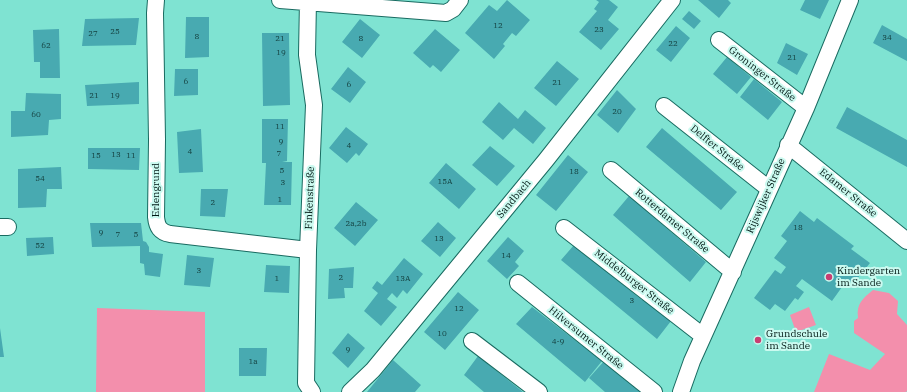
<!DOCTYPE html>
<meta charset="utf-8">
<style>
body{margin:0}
canvas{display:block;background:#7fe3d2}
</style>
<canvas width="907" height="392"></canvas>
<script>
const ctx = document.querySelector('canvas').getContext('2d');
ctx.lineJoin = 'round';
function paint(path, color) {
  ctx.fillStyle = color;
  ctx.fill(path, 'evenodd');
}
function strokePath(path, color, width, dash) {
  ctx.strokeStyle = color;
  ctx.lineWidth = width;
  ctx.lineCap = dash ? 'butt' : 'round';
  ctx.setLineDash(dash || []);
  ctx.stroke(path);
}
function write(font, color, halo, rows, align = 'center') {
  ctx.font = font + ' "IBM Plex Serif",serif';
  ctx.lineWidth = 4;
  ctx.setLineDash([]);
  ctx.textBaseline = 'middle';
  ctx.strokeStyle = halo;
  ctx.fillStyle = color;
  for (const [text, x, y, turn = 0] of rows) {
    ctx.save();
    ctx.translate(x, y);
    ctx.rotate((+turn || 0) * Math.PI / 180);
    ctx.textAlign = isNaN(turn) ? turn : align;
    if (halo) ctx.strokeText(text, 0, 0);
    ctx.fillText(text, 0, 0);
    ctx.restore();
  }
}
const green = new Path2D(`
 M873,290L889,293L898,301L897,314L907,325V391L906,392H814L829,354L870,370L885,354L854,333V321L858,318C856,304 863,298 873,290Z
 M809,307L816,325L796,332L790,315Z
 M97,308L205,312V392H96Z`);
const building = new Path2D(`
 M507,0L530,20L516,36L512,33L503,44L505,46L494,59L465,33L489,5L497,11Z
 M596,0H609L618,7L608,20L619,29L601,50L579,32L597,11L594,9L599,2Z
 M698,0H728L731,3L719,18Z
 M805,0H829L820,19L800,10Z
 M689,11L701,21L694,29L682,19Z
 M186,17H209V57L185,58Z
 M139,18L136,45L82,46L85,19Z
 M360,19L380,35L362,58L342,42Z
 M882,25L907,39V61L873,43Z
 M676,26L690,38L671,62L656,50Z
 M59,29L60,78H40V62H34L33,30Z
 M435,29L460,50L441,72L433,65L430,68L413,53Z
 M262,33H289L290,105L263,106Z
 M786,43L808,54L797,75L777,63Z
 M727,57L751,77L737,94L713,74Z
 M557,61L579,79L556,106L534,88Z
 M348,67L366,82L350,103L331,89Z
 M175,69H198V95L174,96Z
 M754,79L782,102L768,120L740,97Z
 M139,82V104L87,106L85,85Z
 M617,90L636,109L618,133L597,115Z
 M26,93L61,94V119L49,120L48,135L11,137V111H25Z
 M499,102L518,119L525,110L546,128L533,144L514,128L503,140L482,122Z
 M847,107L907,140V167L836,128Z
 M262,119H288L287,161L282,162H292L291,205H264L266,163H262Z
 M346,127L368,144L359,156L356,153L347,163L329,148Z
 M662,128L737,192L721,210L646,147Z
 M201,129L203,172L179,173L177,132Z
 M490,146L515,166L497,186L472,165Z
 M88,148H140L139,170L88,169Z
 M568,155L588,172L556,211L536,195Z
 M446,163L476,189L459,209L429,183Z
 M61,167L62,189H47L46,207L18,208V169Z
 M201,189H228L225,217L200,216Z
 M629,196L706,262L690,282L613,215Z
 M356,202L378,220L355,246L334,228Z
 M800,211L814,222L817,218L854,246L851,249L870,263L853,284L847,280L832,301L802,279L796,286L804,292L798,300L795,298L785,311L775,304L770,310L754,298L775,270L781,274L786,267L774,258L787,241L781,236Z
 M438,222L456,238L440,257L421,241Z
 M90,223H141L143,241L146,242L149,247V252L163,254L160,277L145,275L144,264L140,263V246L92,247Z
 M53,237L54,254L27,256L26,238Z
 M508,237L524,251L515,262L519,266L507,279L487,261Z
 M574,245L642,300L643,298L671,321L657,339L561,260Z
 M187,255L214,258L210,287L184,285Z
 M404,258L423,274L407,294L403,290L397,298L392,293L387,299L397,307L381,326L364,311L378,293L372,288L377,281L382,285Z
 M266,265L290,266L289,293L264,292Z
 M354,267L353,288H344L345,298L328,299L329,269Z
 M458,292L479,310L445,350L424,332Z
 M532,307L602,361L585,382L516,324Z
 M0,328L4,357H0Z
 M348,333L365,348L348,368L332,353Z
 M239,348H267L266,376H239Z
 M478,356L523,392H484L464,375Z
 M393,360L421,385L415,392H367Z
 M605,360L645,392H605L589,378Z`);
const street = new Path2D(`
 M156,0L155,13L157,140L156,217C157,227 160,232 170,234L308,250
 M280,0L446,13L453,9L460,0
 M308,0L307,55L314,105L308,250L306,383L312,392
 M719,40L806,108
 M664,106L769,189
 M788,145L907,241
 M611,170L733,272
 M0,227H8
 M564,228L703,336
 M518,283L654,392
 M472,341L539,392
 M350,392L373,370L546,160L672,0
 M681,392L692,361L806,108L850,0`);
const markers = [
 [829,277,4,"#c93e72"],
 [758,340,4,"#c93e72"]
];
const numberNames = [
 ["12",498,26],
 ["23",599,30],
 ["25",115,32],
 ["27",93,34],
 ["8",197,37],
 ["34",887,38],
 ["21",280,39],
 ["8",361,39],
 ["22",673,44],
 ["62",46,46],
 ["19",281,53],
 ["21",792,58],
 ["6",186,82],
 ["21",557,83],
 ["6",349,85],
 ["21",94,96],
 ["19",115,96],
 ["20",617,112],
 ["60",36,115],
 ["11",280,127],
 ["9",281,142],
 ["4",349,146],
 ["4",190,152],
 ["7",279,154],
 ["13",116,155],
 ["15",96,156],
 ["11",131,156],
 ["5",282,171],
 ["18",574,172],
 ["54",40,179],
 ["15A",445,182],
 ["3",283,183],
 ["1",280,200],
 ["2",213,203],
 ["2a,2b",356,224],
 ["18",798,228],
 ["9",101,233],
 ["7",118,235],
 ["5",136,235],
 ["13",439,239],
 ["52",40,246],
 ["14",506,256],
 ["3",199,271],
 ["2",341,278],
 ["1",277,279],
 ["13A",403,279],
 ["3",632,301],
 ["12",459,309],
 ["10",442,334],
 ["4-9",558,342],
 ["9",348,350],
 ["1a",253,362]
];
const streetNames = [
 ["Groninger Straße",762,74,38],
 ["Delfter Straße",717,148,39],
 ["Erlengrund",156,190,-90],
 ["Edamer Straße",848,193,39],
 ["Rijswijker Straße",766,196,-66],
 ["Finkenstraße",310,198,-88],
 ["Sandbach",514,199,-50],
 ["Rotterdamer Straße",672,221,40],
 ["Middelburger Straße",634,282,38],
 ["Hilversumer Straße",586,338,39]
];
const poiNames = [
 ["Kindergarten",837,271],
 ["im Sande",837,283],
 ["Grundschule",766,334],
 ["im Sande",766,346]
];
paint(green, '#f38fac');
paint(building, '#48aab1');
strokePath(street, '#196b61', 18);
strokePath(street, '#fff', 16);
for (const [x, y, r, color] of markers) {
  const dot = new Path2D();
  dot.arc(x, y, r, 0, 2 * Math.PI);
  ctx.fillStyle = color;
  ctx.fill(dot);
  strokePath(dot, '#cbfaf0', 1.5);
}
write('8px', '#123c3b', null, numberNames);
write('10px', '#001814', '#cbfaf0', streetNames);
write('10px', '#001814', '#cbfaf0', poiNames, 'left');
</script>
